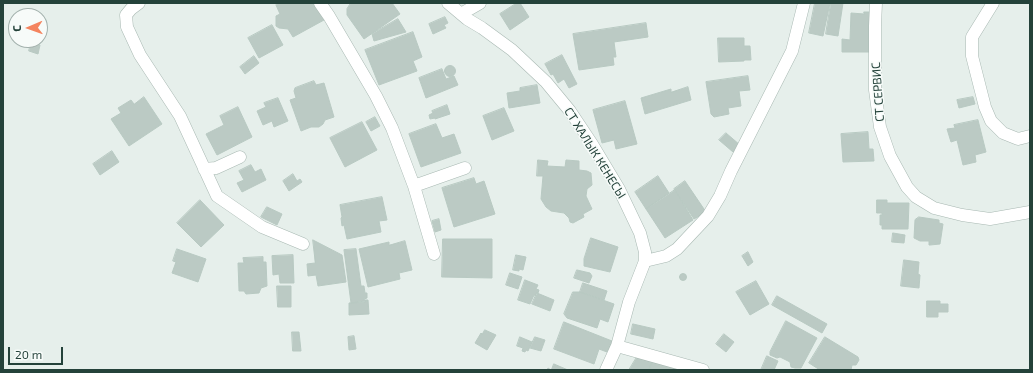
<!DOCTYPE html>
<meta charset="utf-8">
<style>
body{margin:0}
#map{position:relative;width:1033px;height:373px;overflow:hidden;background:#e6efeb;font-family:"Exo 2",sans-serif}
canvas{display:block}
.frame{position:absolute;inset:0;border:4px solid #24423a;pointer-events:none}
.north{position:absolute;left:8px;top:8px;width:40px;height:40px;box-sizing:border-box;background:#f7fbf9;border:1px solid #a3b1ad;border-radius:50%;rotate:268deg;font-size:11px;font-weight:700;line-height:16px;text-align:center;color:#24423a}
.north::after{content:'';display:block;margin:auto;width:14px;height:18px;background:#f4845f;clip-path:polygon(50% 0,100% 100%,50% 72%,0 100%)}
.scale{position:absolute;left:8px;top:347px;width:55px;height:18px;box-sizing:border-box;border:2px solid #24423a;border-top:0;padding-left:5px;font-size:12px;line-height:14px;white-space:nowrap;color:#24423a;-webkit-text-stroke:3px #f7fbf9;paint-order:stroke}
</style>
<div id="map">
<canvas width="1033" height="373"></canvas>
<div class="frame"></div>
<div class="north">С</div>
<div class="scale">20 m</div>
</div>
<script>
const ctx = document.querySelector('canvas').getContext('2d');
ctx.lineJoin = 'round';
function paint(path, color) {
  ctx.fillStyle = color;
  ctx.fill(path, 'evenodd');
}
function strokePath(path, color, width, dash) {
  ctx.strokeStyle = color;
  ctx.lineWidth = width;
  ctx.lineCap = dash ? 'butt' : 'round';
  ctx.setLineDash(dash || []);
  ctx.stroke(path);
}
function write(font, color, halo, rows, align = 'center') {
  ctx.font = font + ' "Exo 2",sans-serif';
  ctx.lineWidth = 3;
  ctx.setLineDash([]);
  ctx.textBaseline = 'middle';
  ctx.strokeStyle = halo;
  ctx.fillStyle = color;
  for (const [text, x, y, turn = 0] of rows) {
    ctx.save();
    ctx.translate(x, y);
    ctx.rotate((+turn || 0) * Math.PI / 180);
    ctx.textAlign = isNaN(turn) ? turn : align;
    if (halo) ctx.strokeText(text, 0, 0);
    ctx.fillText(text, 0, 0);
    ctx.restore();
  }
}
const building = new Path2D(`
 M279,3H315L324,20L293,37L288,29L279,28L276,26V16L280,14L276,5Z
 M351,3H392L400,14L364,39L347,15V9Z
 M517,3H520L529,17L510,30L500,14Z
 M815,3H830L823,36L809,33Z
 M831,3H843L838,36L826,34Z
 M864,12H872V52H842V39L850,40L851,13L864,14Z
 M445,17L448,23L444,25L446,28L433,34L429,24Z
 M398,19L406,32L374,41L372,34Z
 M646,23L648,37L614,42L616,57H613L614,65L579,70L573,34Z
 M272,25L283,45L259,58L248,38Z
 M413,32L422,57L413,61L417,71L379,85L365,50Z
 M718,38H744V46H750L751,60H744V61L719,62Z
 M31,43L40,45L38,54L29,51Z
 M562,55L577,84L569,88L564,79L558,83L553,74L551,75L545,64Z
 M254,56L259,63L245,74L240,67Z
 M444.5 71a5.5 5.5 0 1 1 11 0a5.5 5.5 0 1 1-11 0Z
 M442,69L446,79L454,76L458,85L426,98L419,78Z
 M748,76L750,90L739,91L741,106L728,108L729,114L714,117L711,114L706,82Z
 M314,81L316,85L324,83L334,117L325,120L323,124L319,127H311L301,131L290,100L296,98L294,91L295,88Z
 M537,85L540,103L509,108L507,93L520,91V88Z
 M688,87L691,100L645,114L641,98L671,89V92Z
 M144,97L162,124L129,146L111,119L121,113L118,108L131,100L134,104Z
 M973,97L975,104L959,108L957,100Z
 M278,98L288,121L274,127L272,121L263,125L257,111L266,107L264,103Z
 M625,101L637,144L616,149L614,140L602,143L593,110Z
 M447,105L450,114L435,119V118L430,119L429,115L433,113L432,111Z
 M238,107L252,137L217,155L206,134L224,125L220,116Z
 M504,108L514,131L492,140L483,116Z
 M375,117L380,126L371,131L366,122Z
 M978,120L986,152L975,155L976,162L963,165L957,140L951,142L947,129L955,128L954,125Z
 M362,122L377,150L345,167L330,138Z
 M436,124L442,138L454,134L461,153L421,167L409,134Z
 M868,132L869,149H873L874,161L843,162L841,134Z
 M726,133L740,145L733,152L719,140Z
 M112,151L119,162L100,175L93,164Z
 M538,160L548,161L547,166L565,167L566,160L579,161V170L587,171L591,173L592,185L587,189L586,196L592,209L583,214L584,217L573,223L570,222L569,218L564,213L551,211L546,207L541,199L543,176H537Z
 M251,165L255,172L261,169L266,180L242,192L237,183L244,180L239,171Z
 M293,174L297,181L300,179L302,182L289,191L283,181Z
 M658,176L669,193L646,209L635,192Z
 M474,178L476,184L484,181L495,214L454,227L442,188Z
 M685,181L706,212L694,219L674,189Z
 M675,190L693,220L665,238L646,209Z
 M382,197L387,220L379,221L381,232L347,239L344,225L342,226L341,218L342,217L340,205Z
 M200,200L224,225L201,247L177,223Z
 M877,200H887V203H909L908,229H882V225H880V215H882V213H877Z
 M267,207L282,214L277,225L261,217Z
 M919,217L939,220V223L943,224L940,244L930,245H929V241H920L914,238L915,220Z
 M439,219L441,230L435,232L432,221Z
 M893,233L905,235L904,243L892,242Z
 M591,238L618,247L610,272L584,266V259Z
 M443,239H492V278L442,277Z
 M313,240L342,255L346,282L318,286L316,275L308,276L307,264L315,263Z
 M405,241L412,270L399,273L400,279L368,287L359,249L389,242V245Z
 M177,249L206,259L198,282L172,273L176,262L173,261Z
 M356,249L361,286H364L365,293H367V298L364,299L365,301L351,303L344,250Z
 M748,252L753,262L748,266L742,256Z
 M293,255L294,283H280L279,274L273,275L272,256Z
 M516,255L526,257L523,270L519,269V271L513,270Z
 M263,257V262H266L267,286L261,288L259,293L246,294L244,291H239L238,263H244L243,258Z
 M904,260L919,262L918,274L920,275L919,288L901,286Z
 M577,270L590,273L592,276L589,283L574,278Z
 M510,273L522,277L518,289L506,285Z
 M679.5 277a3.5 3.5 0 1 1 7 0a3.5 3.5 0 1 1-7 0Z
 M525,280L538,285L536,289L539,290L538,293L536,296L534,295L530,304L518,300Z
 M756,281L769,304L750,315L736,292Z
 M583,283L607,291L604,300L580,292Z
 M277,286H291V307H278Z
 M573,292H580L614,304L608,322L600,319L597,328L567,318L564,314Z
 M537,293L554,300L550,311L532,304Z
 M777,296L827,324L822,333L772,305Z
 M365,300H368L369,314L349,315V303L365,302Z
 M927,301H940V304H948V312H938V317H927Z
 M786,321L817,338L801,368H795L791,367L790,362L780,357L777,358L770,355V352Z
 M564,322L612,341L607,352L599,349L594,364L554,349Z
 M633,324L655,329L653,339L631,334Z
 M485,330L496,335L487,350L475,343L481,333L482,334Z
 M292,332H299L301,351H293Z
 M724,334L734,342L726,352L716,344Z
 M354,336L356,349L349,350L348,337Z
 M520,337L532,342L528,351L526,350L525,352L522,351L523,348L517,346Z
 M535,337L545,340L541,351L530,348Z
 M825,337L858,357L859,360L856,365H852L851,370H820L809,363Z
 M767,356L778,361L774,370H761Z
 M637,357L653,360L649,370H629Z
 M653,360L686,370H649Z
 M554,364L568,370H547L548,368L551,370Z`);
const street = new Path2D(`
 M139,3L131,9L126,15L127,27L140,55L180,116L217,196L262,227L303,244
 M320,3L329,16L376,96L392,128L414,186L434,254
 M448,3L467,19L482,28L512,50L546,82L570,111L592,144L619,189L640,233L645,252V261L629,302L617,346L606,370
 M876,3L875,26V90L880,127L890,156L907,187L916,197L934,208L962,215L990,219L1030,212
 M993,3L972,37V56L985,107L991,121L1003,133L1018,139L1030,136
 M461,14L480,3
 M204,169L216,168L240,157
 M414,186L465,168
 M645,261L666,256L677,249L708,216L720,196L731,171L792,51L804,3
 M617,346L703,370`);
const streetNames = [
 ["СТ СЕРВИС",878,92,-94],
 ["СТ ХАЛЫК КЕНЕСЫ",595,153,58]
];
paint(building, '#bbcac4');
strokePath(building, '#b8c9c2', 1);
strokePath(street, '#a8b8b2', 13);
strokePath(street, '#fff', 12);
write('12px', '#24423a', '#f7fbf9', streetNames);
</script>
